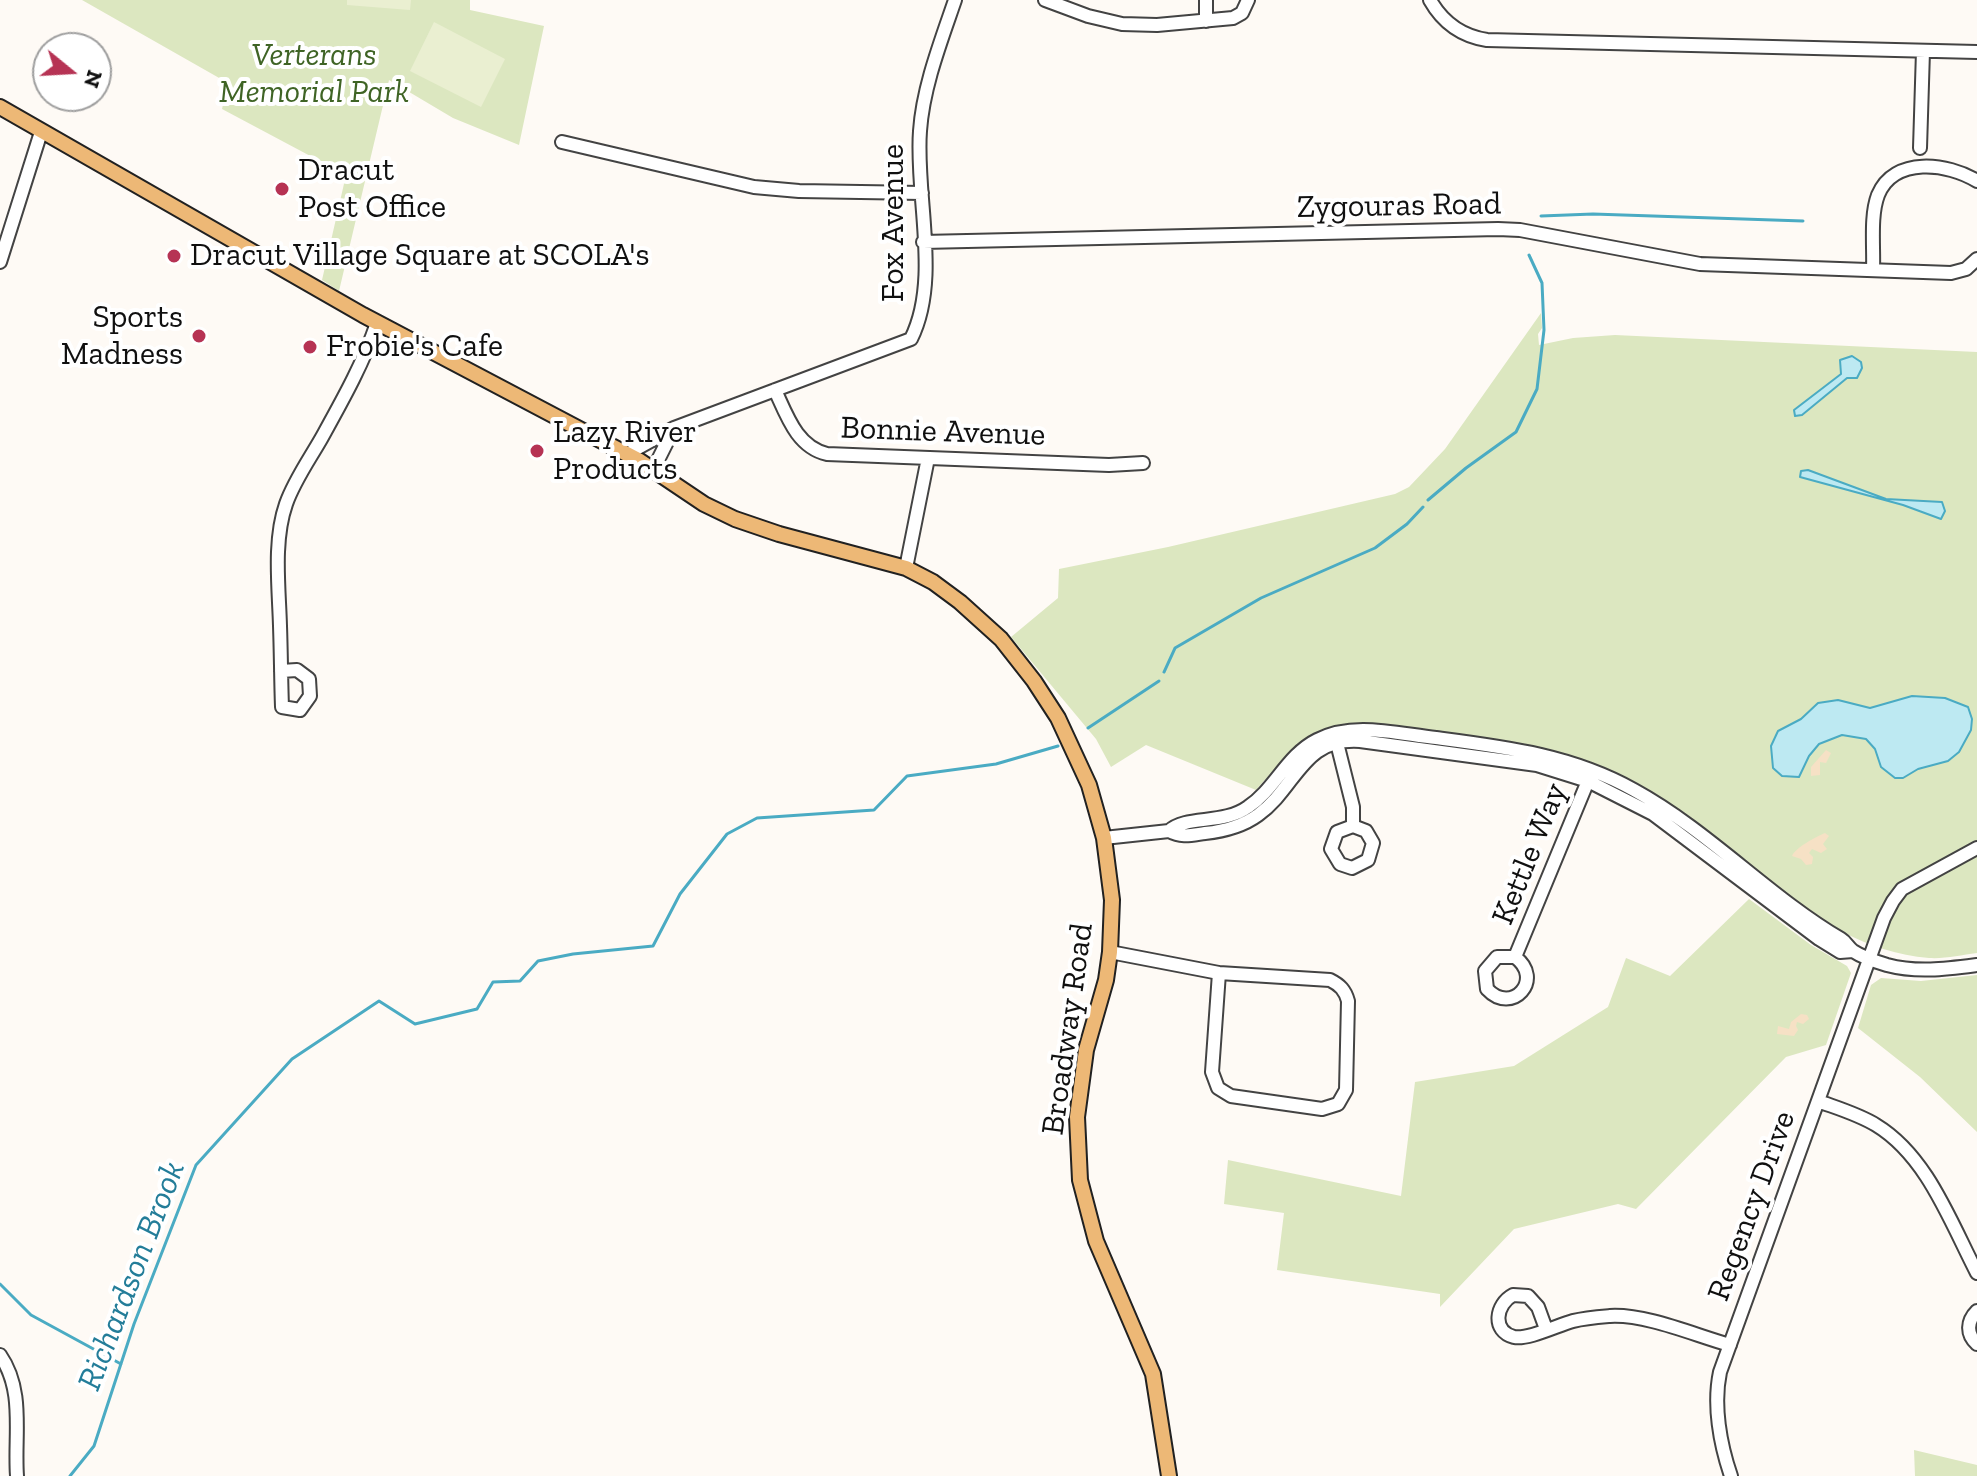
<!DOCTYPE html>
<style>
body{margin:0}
#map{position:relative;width:1977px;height:1476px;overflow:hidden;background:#fefaf5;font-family:"Zilla Slab",serif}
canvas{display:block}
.north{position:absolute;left:32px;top:32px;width:80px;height:80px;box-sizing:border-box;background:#fff;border:2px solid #9f9f9f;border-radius:50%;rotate:108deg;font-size:22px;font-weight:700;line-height:32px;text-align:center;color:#101010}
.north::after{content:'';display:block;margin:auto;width:28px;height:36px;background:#b63354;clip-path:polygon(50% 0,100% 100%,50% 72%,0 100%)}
</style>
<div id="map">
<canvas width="1977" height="1476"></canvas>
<div class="north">N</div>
</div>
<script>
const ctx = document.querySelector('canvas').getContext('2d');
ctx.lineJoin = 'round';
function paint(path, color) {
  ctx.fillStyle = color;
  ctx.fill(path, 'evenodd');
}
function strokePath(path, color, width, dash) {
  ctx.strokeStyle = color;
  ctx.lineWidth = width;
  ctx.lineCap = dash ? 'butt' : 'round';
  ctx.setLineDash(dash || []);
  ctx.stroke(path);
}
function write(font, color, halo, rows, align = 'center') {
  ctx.font = font + ' "Zilla Slab",serif';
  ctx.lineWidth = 8;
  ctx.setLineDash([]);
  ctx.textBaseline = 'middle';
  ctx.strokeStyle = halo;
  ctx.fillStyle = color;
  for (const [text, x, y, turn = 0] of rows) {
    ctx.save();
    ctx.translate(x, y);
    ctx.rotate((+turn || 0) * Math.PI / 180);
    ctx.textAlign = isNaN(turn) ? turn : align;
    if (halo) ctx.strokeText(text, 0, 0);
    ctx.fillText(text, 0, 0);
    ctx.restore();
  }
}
const green = new Path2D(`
 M82,0H470V10L544,26L519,145L453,118L389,80L339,291L322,280L346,175L222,109L228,83Z
 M1541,313L1542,328L1538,334L1539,345L1573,338L1615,335L1977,352V953C1961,955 1945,959 1929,958C1804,947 1732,829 1625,779C1542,739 1456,735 1366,724C1310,726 1291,751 1256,790L1146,745L1111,767L1096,739L1011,637L1058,598L1059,569L1168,547L1395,494L1409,487L1445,449Z
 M1749,899L1811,945L1847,966L1851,973L1826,1045L1786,1057L1636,1209L1618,1204L1514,1229L1440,1307V1294L1277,1270L1284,1213L1224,1204L1228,1160L1401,1196L1415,1082L1514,1066L1608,1007L1626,958L1670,976Z
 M1977,975V1132L1920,1077L1858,1028L1871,985L1881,978L1921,981Z
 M1914,1450L1977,1465V1476H1915Z`);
const sand = new Path2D(`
 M1826,750L1831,753L1826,763L1820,762V775L1811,776V767Z
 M1825,833L1829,836L1823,844L1827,849L1821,853L1812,849L1809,853L1813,857L1812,864L1806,865L1801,859L1792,856C1796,847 1816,837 1825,833Z
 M1801,1014L1807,1015L1809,1019L1803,1024L1797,1022L1796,1026L1798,1030L1794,1036L1777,1034L1778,1026L1789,1029L1791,1022Z`);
const pitch = new Path2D(`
 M347,0H411L410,10L347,5Z
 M434,22L505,59L481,107L410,71Z`);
const water = new Path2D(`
 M1852,356L1861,362L1862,368L1857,378H1847L1802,415L1795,416L1794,410L1841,374L1840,360Z
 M1808,470L1886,499L1942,502L1945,511L1941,519L1903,505L1800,477L1801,471Z
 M1912,696L1945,698L1968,707L1972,719L1971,730L1959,752L1948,761L1918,769L1903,778H1895L1881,767L1875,749L1866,739L1842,735L1819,744L1809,756L1799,777L1782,776L1773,768L1771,746L1778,731L1801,719L1818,703L1838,700L1870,708Z`);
const stream = new Path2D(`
 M1541,216L1593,214L1803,221
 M1428,500L1466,468L1516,432L1537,389L1544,330L1542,283L1529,255
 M1164,672L1175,648L1261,598L1375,548L1407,524L1423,507
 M1088,728L1159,681
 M0,1284L31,1315L121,1364
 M70,1476L94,1446L134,1324L196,1165L292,1059L379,1001L415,1024L477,1009L493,982L520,981L538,961L573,954L653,946L680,894L727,834L757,818L874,810L907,776L996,764L1058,746`);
const minor = new Path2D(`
 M1045,0L1088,16L1122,24L1157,25L1233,18L1242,13L1248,0
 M1206,0V21
 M1430,0C1443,23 1461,36 1487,40L1977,52
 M562,142L754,187L799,191L922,193
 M1920,148L1923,51
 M923,242L1498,229L1520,230L1700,264L1951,273L1966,269L1977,259
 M0,262L41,132
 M1873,270C1874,247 1870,216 1878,195C1894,156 1948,163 1977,181
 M775,390C787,416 797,447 827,454L1109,465L1143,463
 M627,454L674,428L911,339C941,279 915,196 920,131C923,87 941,41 955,0
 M653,470L674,428
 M906,568L928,458
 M281,671L297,670L309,679L310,696L300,710L282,707C281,680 281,653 280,626C279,588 273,541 286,504C294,481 309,460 321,439C342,401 363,364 377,323
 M1335,735L1353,807V826L1366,831L1373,843L1368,860L1352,868L1340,864L1331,849L1337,832L1353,826
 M1169,831C1182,838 1191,835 1205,833C1224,831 1243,826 1258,815C1297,787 1302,737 1360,741L1537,765L1588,781L1653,814L1819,939L1840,952L1853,951
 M1104,838L1169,831C1186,815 1223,825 1248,807C1275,789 1287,755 1317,740C1353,721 1398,734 1436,738C1505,747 1572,755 1634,790C1709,831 1768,896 1841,939C1846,942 1848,947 1853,951C1862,957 1877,962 1887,965C1917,973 1946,969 1977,965
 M1110,952L1219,973L1330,980C1340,985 1345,990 1348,1001L1346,1090L1338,1104L1322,1109L1231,1096L1218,1088L1212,1072L1219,973
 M1515,957H1497L1485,971L1487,989C1512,1016 1545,979 1515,957L1590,776
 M1818,1101C1837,1108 1858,1114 1876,1125C1927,1156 1950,1221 1977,1273
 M1977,1311C1967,1321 1966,1334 1977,1344
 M1546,1329L1538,1307L1528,1296L1513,1295C1496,1304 1491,1331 1514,1337C1528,1340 1558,1325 1573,1321C1585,1318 1598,1317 1610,1316C1647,1314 1694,1335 1730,1345
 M0,1355C25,1391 14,1435 17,1476
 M1731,1476C1720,1444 1713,1405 1720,1372L1884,918L1893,901L1902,889L1977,848`);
const major = new Path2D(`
 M0,107L363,315L640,461L704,504L735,519L779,534L906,568L933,582L960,602L1001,639L1034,681L1058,718L1089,785L1104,838L1112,900L1110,952L1106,980L1086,1050L1077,1117L1080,1180L1096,1241L1153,1374L1169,1476`);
const markers = [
 [282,189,8,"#b63354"],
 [174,256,8,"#b63354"],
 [199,336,8,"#b63354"],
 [310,347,8,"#b63354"],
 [537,451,8,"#b63354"]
];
const parkNames = [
 ["Verterans",314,56],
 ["Memorial Park",314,93]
];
const poiNames = [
 ["Dracut",298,171],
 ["Post Office",298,208],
 ["Dracut Village Square at SCOLA's",190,256],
 ["Sports",183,318,"right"],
 ["Madness",183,355,"right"],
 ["Frobie's Cafe",326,347],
 ["Lazy River",553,433],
 ["Products",553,470]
];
const streetNames = [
 ["Zygouras Road",1399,206,-1],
 ["Fox Avenue",894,223,-90],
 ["Bonnie Avenue",943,432,2],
 ["Kettle Way",1530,854,-68],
 ["Broadway Road",1068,1029,-82],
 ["Regency Drive",1752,1206,-70]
];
const waterNames = [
 ["Richardson Brook",132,1276,-69]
];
paint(green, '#dce7c0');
paint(sand, '#f6e1c5');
paint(pitch, '#eaefd1');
paint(water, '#bde9f2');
strokePath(water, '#4aabc3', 2);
strokePath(stream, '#4aabc3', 3);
strokePath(minor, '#434343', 16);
strokePath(major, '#212121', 18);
strokePath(minor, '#fff', 12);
strokePath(major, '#edb876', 14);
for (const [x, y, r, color] of markers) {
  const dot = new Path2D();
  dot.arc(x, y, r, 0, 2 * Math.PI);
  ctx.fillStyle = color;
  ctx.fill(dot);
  strokePath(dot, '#fff', 3);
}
write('italic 32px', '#3f6425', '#fff', parkNames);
write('32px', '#101010', '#fff', poiNames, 'left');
write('32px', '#101010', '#fff', streetNames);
write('italic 34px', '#237d99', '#fff', waterNames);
</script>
